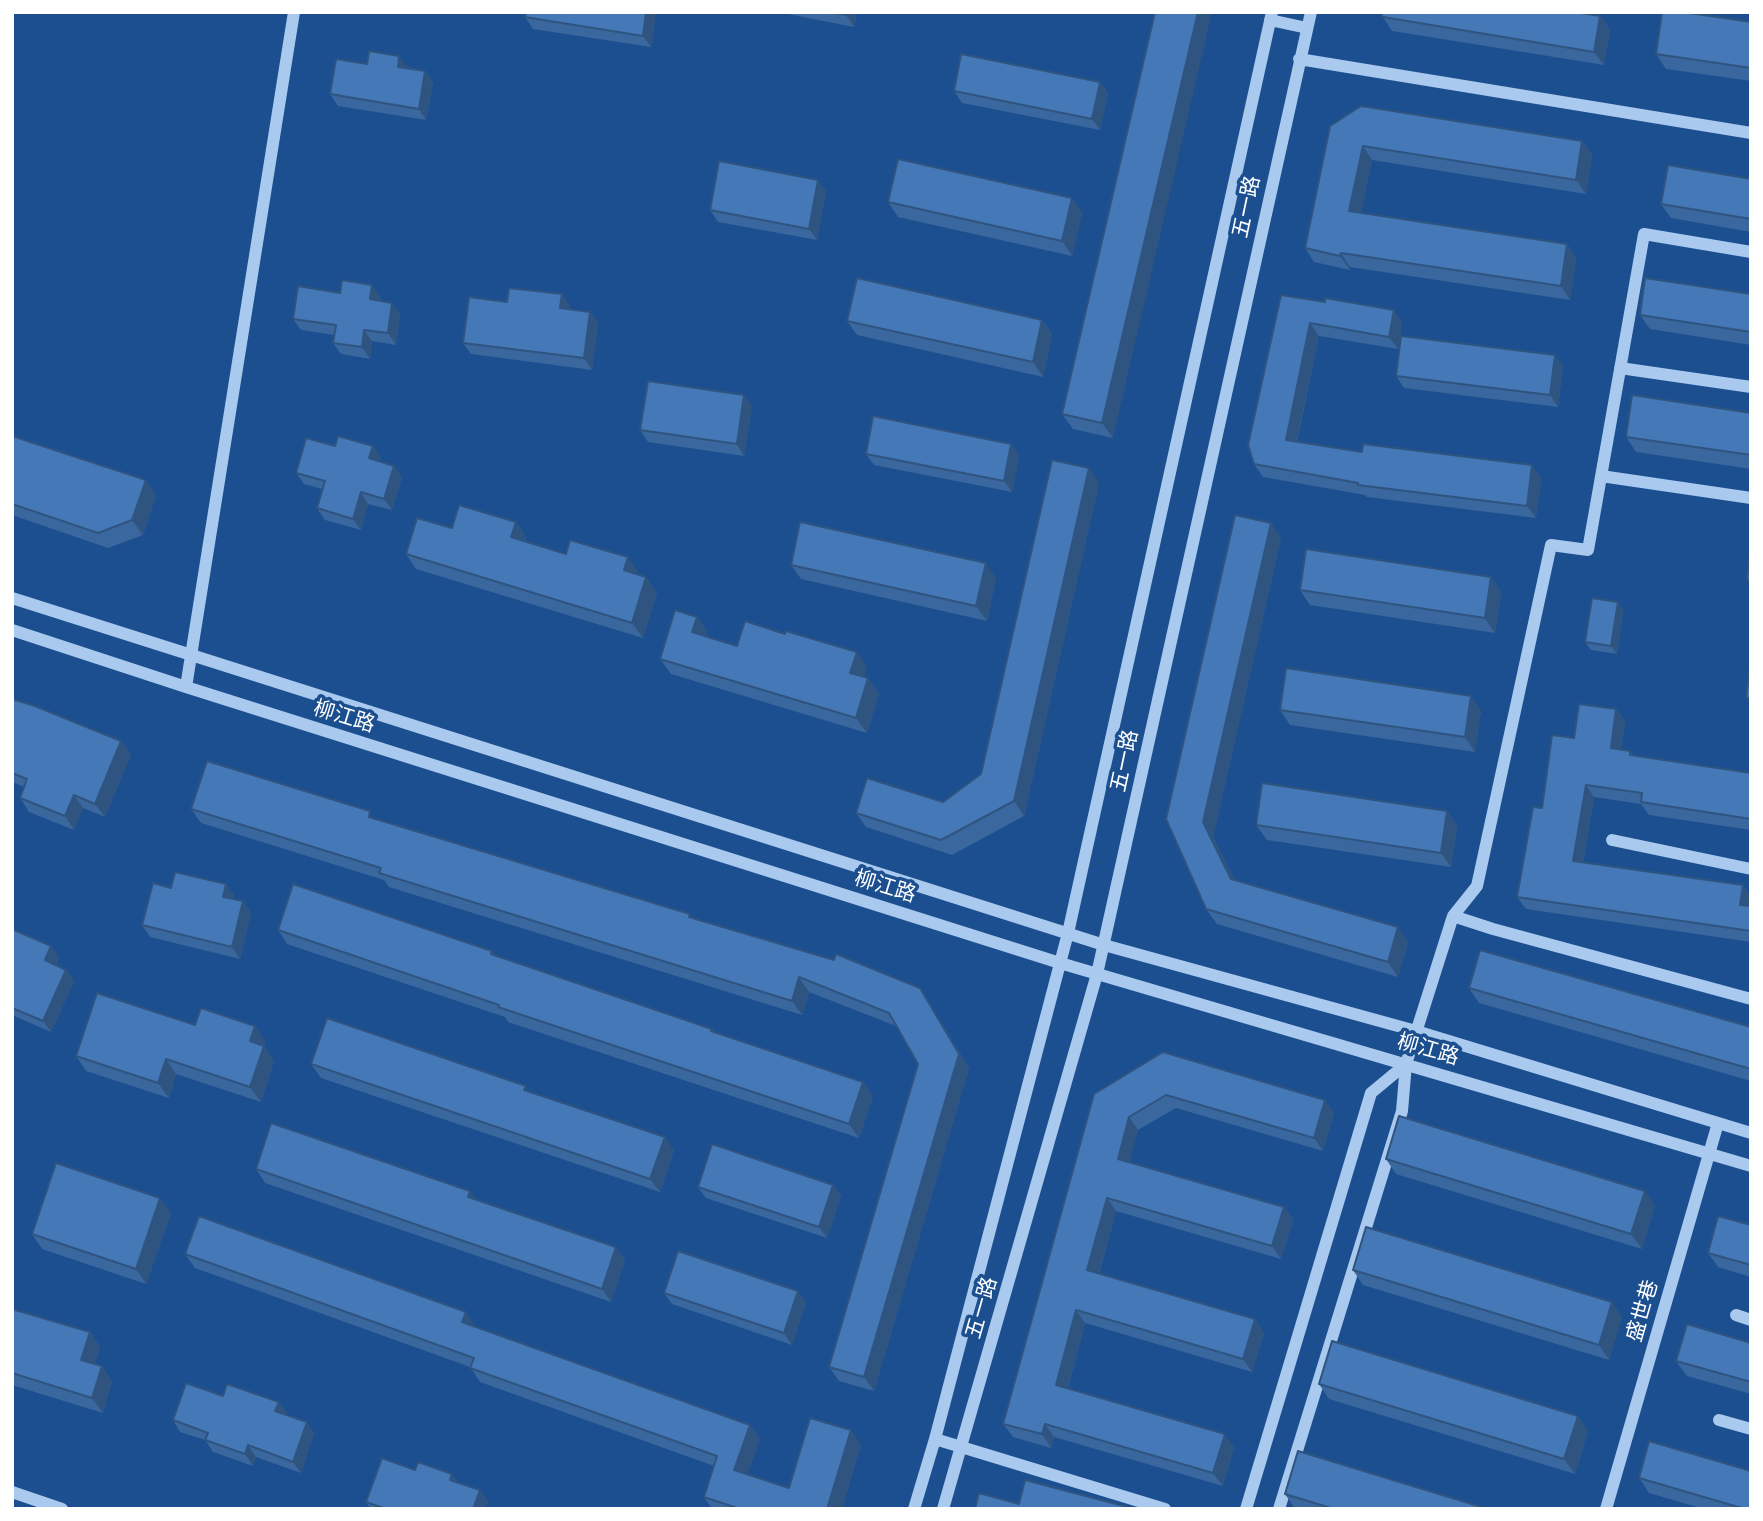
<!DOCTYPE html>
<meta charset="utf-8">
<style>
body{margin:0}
#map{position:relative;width:1763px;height:1521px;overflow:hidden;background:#1b4f8f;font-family:Karla,sans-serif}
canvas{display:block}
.frame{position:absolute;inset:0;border:14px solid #fff;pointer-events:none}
</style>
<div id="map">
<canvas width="1763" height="1521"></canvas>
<div class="frame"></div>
</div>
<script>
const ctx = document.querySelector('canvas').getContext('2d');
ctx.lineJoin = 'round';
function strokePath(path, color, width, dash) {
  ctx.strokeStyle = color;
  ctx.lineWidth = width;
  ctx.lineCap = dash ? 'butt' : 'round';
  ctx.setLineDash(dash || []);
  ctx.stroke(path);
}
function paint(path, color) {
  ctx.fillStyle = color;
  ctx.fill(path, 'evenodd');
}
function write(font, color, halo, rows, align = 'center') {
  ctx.font = font + ' Karla,"Noto Sans SC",sans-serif';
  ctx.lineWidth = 7;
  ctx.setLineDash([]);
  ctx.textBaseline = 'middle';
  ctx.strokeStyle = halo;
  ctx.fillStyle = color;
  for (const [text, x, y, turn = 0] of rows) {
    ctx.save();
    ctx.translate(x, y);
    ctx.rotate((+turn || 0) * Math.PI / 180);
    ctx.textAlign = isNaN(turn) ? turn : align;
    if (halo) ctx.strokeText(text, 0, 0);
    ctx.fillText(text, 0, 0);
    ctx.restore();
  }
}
const minor = new Path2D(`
 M1270,20L1307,28
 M1299,59L1751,133
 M1620,368L1751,387
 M1601,476L1751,498
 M12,598L1104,945L1416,1031L1751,1133
 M12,630L186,687L1060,963L1751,1166
 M186,687L294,12
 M1612,840L1751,869
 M1453,916L1493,929L1751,999
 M1736,1315L1751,1320
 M1719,1420L1751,1429
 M935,1439L1165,1509
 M12,1492L62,1509
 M914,1509L935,1439L1068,933L1272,12
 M943,1509L1097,974L1311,12
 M1246,1509L1371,1093L1406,1064L1453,916L1477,886L1551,545L1588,550L1644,234L1751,252
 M1279,1509L1402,1111L1406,1064
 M1606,1509L1718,1123`);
const wall = new Path2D(`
 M526,12H656L651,47L533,29L525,17Z
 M777,12H857L854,27Z
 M1155,12L1113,438L1073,429L1062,414Z
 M1600,16L1610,30L1604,65L1392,31L1383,17Z
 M1751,22V81L1666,69L1656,54Z
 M367,64L407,67L425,71L433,82L426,120L338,106L330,94Z
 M1100,82L1108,93L1100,130L962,103L954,91Z
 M1330,126L1582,141L1592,155L1586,194L1372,160L1361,213L1567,244L1576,258L1570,300L1350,267V270L1314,262L1305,248Z
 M1751,179V232L1671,218L1661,204Z
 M826,191L817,240L718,222L710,210Z
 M1072,198L1082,213L1072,256L898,217L888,202Z
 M340,293L380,296V301L400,314L396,345L372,341L370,359L341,354L333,343L334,335L301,330L293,319Z
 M562,294L570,306L569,309L590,312L598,323L592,370L471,354L463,343L507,302Z
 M1751,294V345L1650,329L1640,315Z
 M1281,295L1402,323L1398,349L1319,336L1297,441L1362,452L1532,465L1541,478L1536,518L1367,497L1365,495L1263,477L1254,464Z
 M1042,320L1052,334L1043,377L857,335L847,321Z
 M1563,366L1558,407L1404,388L1396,376Z
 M752,406L744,456L648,442L640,430Z
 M1751,413V469L1636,452L1626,437Z
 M12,436L156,495L143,535L108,548L12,515Z
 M1011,444L1019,455L1012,492L874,465L866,454Z
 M335,446L381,457L379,461L394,466L402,477L392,510L368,504L361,530L325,520L317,508L322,489L304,484L296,473Z
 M1099,483L1024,816L952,855L866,827L856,813L943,802L981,774Z
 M516,522L526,537L525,542L566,554L638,572V574L657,592L643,638L416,569L406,554L452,528Z
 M1281,538L1213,837L1235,880L1408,942L1398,977L1217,924L1206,909L1166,819Z
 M791,565L996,578L987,621L801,579Z
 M1491,577L1501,592L1495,633L1310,605L1300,590Z
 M1623,610L1617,654L1591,650L1585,642Z
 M697,617L707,632L706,636L737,646L867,667L864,677L868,678L879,693L867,733L671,674L660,659Z
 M1471,696L1481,711L1475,752L1290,725L1280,710Z
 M12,699L121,741L131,754L105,817L83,808L74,830L29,812L20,798L24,787L12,782Z
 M1616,709L1625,721L1621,749L1630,751L1633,755L1751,773V830L1649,815L1641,804L1594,797L1583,863L1751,906V942L1526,909L1517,897L1542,808L1574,738Z
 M191,809L375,819L920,988L929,1002L969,1068L874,1391L839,1381L829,1367L918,1064L896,1026L809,992L802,1015L389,887L384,880L201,823Z
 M1447,811L1457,826L1451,867L1267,840L1256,825Z
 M226,884L234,895L233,899L243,901L251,913L240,959L150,937L142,925L171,888Z
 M12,929L59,957L56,965L66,970L74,981L51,1032L12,1015Z
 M278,930L492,951L494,955L712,1029L714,1032L863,1082L873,1096L859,1138L508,1022L505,1017L287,944Z
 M1469,988L1751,1027V1081L1479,1003Z
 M195,1025L265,1040L264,1046L274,1061L261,1102L176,1074L169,1098L86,1071L76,1056Z
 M1163,1052L1325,1100L1334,1113L1323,1151L1176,1108L1138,1130L1129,1162L1284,1207L1293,1220L1281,1259L1116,1211L1099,1274L1255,1319L1264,1333L1252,1372L1085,1323L1068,1388L1234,1447L1223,1486L1054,1437L1051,1448L1013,1437L1003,1424L1094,1094Z
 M311,1064L530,1092L674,1150L660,1192L321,1078Z
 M1386,1159L1655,1205L1642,1249L1396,1174Z
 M256,1169L476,1200L625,1260L611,1302L265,1183Z
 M833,1185L841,1196L827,1238L706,1198L698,1187Z
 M171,1213L146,1284L42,1249L32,1234Z
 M1751,1225V1277L1718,1267L1708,1253Z
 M185,1254L475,1326V1327L750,1425L760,1439L747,1474L789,1488L861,1444L842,1509H712L704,1497L714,1466L480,1382L470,1367L195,1268Z
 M1353,1270L1622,1317L1609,1360L1363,1285Z
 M664,1293L806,1302L792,1345L672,1304Z
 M12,1305L14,1307L13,1309L90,1332L100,1347L95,1364L102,1366L112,1381L103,1413L12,1385Z
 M1751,1343V1394L1687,1376L1676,1361Z
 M1319,1384L1578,1416L1588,1431L1575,1474L1329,1399Z
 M223,1396L279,1402L287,1413L286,1415L314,1433L301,1473L256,1457L253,1466L213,1452L205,1440L180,1432L173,1420Z
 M415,1470L452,1474L458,1483L480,1490L488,1502L485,1509H371L366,1502Z
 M1639,1478L1751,1509H1704L1649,1493Z
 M1285,1494L1488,1509H1295Z`);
const shadedWall = new Path2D(`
 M646,12H656L651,47L643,36Z
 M847,12H857L854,27L846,15Z
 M1198,12H1212L1113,438L1102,423Z
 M1600,16L1610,30L1604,65L1594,52Z
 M399,56L407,67L406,78L398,67Z
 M425,71L433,82L426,120L419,109Z
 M1100,82L1108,93L1100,130L1092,119Z
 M1582,141L1592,155L1586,194L1576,180Z
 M1363,146L1372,160L1359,225L1349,211Z
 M818,180L826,191L817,240L809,229Z
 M1072,198L1082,213L1072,256L1062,241Z
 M1567,244L1576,258L1570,300L1561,286Z
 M1341,253L1350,267V270L1340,256Z
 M372,285L380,296L378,311L370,299Z
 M562,294L570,306L568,320L560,308Z
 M392,303L400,314L396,345L388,333Z
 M1394,310L1402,323L1398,349L1389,337Z
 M590,312L598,323L592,370L584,358Z
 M1042,320L1052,334L1043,377L1033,362Z
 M1310,323L1319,336L1294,452L1286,440Z
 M364,330L372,341L370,359L362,347Z
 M1555,355L1563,366L1558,407L1550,395Z
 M744,395L752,406L744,456L737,444Z
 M1011,444L1019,455L1012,492L1004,481Z
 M373,446L381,457L377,470L369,458Z
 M1532,465L1541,478L1536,518L1527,506Z
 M394,466L402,477L392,510L384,499Z
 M1089,468L1099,483L1024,816L1014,801Z
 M146,480L156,495L143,535L132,520Z
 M361,492L368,504L361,530L353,519Z
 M516,522L526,537L522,552L511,537Z
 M1271,523L1281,538L1213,837L1242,894L1231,879L1203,822Z
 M628,557L638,572L634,585L624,570Z
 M986,563L996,578L987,621L976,606Z
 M646,577L657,592L643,638L632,623Z
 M1491,577L1501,592L1495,633L1485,618Z
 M1618,602L1623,610L1617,654L1611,646Z
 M697,617L707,632L703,647L692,632Z
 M857,652L867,667L861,688L850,673Z
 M868,678L879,693L867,733L856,718Z
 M1471,696L1481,711L1475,752L1465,737Z
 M1616,709L1625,721L1619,760L1611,748Z
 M121,741L131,754L105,817L95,804Z
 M1586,785L1594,797L1581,873L1573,861Z
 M74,795L83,808L74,830L65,816Z
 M1447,811L1457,826L1451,867L1441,853Z
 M226,884L234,895L231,908L223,897Z
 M1743,885L1751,896L1749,917L1740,905Z
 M243,901L251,913L240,959L232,947Z
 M1398,927L1408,942L1398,977L1388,962Z
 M51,946L59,957L53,972L45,960Z
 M66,970L74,981L51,1032L43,1021Z
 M799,977L809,992L802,1015L792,1001Z
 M920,988L929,1002L969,1068L874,1391L864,1377L959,1054Z
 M255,1026L265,1040L260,1056L250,1041Z
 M264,1046L274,1061L261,1102L250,1087Z
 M166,1059L176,1074L169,1098L158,1083Z
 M863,1082L873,1096L859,1138L849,1124Z
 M1325,1100L1334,1113L1323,1151L1314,1138Z
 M1129,1117L1138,1130L1127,1172L1118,1159Z
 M665,1137L674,1150L660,1192L650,1179Z
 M833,1185L841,1196L827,1238L819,1227Z
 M470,1191L480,1204L468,1197Z
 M1645,1191L1655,1205L1642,1249L1631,1234Z
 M160,1198L171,1213L146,1284L136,1269Z
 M1107,1198L1116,1211L1096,1283L1087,1270Z
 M1284,1207L1293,1220L1281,1259L1272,1246Z
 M616,1247L625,1260L611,1302L602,1289Z
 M798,1291L806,1302L792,1345L784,1333Z
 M1612,1302L1622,1317L1609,1360L1599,1345Z
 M1076,1310L1085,1323L1065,1398L1056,1385Z
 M466,1312L475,1326L472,1336L462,1322Z
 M1255,1319L1264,1333L1252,1372L1243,1359Z
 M90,1332L100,1347L92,1375L81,1360Z
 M102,1366L112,1381L103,1413L92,1398Z
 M279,1402L287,1413L283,1422L275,1411Z
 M1578,1416L1588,1431L1575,1474L1564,1459Z
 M307,1422L314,1433L301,1473L293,1462Z
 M1045,1424L1054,1437L1051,1448L1042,1434Z
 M750,1425L760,1439L744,1484L734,1470Z
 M851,1430L861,1444L842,1509H827Z
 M1225,1434L1234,1447L1223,1486L1213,1473Z
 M248,1445L256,1457L253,1466L245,1454Z
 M452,1474L460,1485L450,1480Z
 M480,1490L488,1502L485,1509H473Z`);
const building = new Path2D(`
 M526,12H646L643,36L525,17Z
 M829,12H847L846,15Z
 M1155,12H1198L1102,423L1062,414Z
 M1379,12H1575L1600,16L1594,52L1383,17Z
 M1662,12H1682L1751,22V68L1656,54Z
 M369,51L399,56L398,67L425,71L419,109L330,94L336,59L367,64Z
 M961,54L1100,82L1092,119L954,91Z
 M1361,106L1582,141L1576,180L1363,146L1349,211L1567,244L1561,286L1341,253L1340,256L1305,248L1330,126Z
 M898,159L1072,198L1062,241L888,202Z
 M719,161L818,180L809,229L710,210Z
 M1668,165L1751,179V219L1661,204Z
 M857,278L1042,320L1033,362L847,321Z
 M1645,278L1751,294V332L1640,315Z
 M342,280L372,285L370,299L392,303L388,333L364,330L362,347L333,343L336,325L293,319L298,286L340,293Z
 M509,288L562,294L560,308L590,312L584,358L463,343L469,297L507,302Z
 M1281,295L1325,302V298L1394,310L1389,337L1310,323L1286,440L1362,452L1363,444L1532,465L1527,506L1358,485V483L1254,464L1248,445Z
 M1401,336L1555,355L1550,395L1396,376Z
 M648,381L744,395L737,444L640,430Z
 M1632,395L1751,413V455L1626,437Z
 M873,416L1011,444L1004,481L866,454Z
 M12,436L146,480L132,520L98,533L12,504Z
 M338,436L373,446L369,458L394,466L384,499L361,492L353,519L317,508L325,481L296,473L306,438L335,446Z
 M1052,460L1089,468L1014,801L941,840L856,813L867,778L943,802L981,774Z
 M459,505L516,522L511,537L566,554L570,540L628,557L624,570L646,577L632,623L406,554L417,518L452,528Z
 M1235,515L1271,523L1203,822L1231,879L1398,927L1388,962L1206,909L1166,819Z
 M800,522L986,563L976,606L791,565Z
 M1751,543V580H1747Z
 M1306,549L1491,577L1485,618L1300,590Z
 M1592,598L1618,602L1611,646L1585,642Z
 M675,610L697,617L692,632L737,646L745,621L785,634L786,631L857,652L850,673L868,678L856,718L660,659Z
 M1751,661V698H1746Z
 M1286,668L1471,696L1465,737L1280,710Z
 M12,699L35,706L121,741L95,804L74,795L65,816L20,798L27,779L12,773Z
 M1579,704L1616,709L1611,748L1630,751V755L1751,773V819L1641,802L1642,793L1586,785L1573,861L1743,885L1740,905L1751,906V931L1517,897L1533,807L1542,808L1552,735L1574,738Z
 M207,761L370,811L369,817L690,914L689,917L834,960L836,954L920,988L959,1054L864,1377L829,1367L918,1064L889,1013L799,977L792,1001L379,873L381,868L191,809Z
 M1262,783L1447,811L1441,853L1256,825Z
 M175,872L226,884L223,897L243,901L232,947L142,925L153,883L171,888Z
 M293,884L492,951L491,954L712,1029L711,1031L863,1082L849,1124L498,1007L499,1005L278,930Z
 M12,929L51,946L45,960L66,970L43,1021L12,1008Z
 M1480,950L1751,1027V1069L1469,988Z
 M97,993L195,1025L201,1008L255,1026L250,1041L264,1046L250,1087L166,1059L158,1083L76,1056Z
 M327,1018L526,1086L524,1090L665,1137L650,1179L311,1064Z
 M1163,1052L1325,1100L1314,1138L1166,1095L1129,1117L1118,1159L1284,1207L1272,1246L1107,1198L1087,1270L1255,1319L1243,1359L1076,1310L1056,1385L1225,1434L1213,1473L1045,1424L1042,1434L1003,1424L1094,1094Z
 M1399,1116L1645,1191L1631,1234L1386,1159Z
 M271,1123L470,1191L468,1197L616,1247L602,1289L256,1169Z
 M712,1144L833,1185L819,1227L698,1187Z
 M56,1163L160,1198L136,1269L32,1234Z
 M199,1216L466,1312L462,1322L750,1425L734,1470L789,1488L810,1418L851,1430L827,1509H740L704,1497L717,1456L470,1368L474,1358L185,1254Z
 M1718,1216L1751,1225V1265L1708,1253Z
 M1366,1227L1612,1302L1599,1345L1353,1270Z
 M678,1251L798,1291L784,1333L664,1293Z
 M12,1309L90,1332L81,1360L102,1366L92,1398L12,1373Z
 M1687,1324L1751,1343V1382L1676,1361Z
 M1332,1341L1578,1416L1564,1459L1319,1384Z
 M186,1383L223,1396L227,1384L279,1402L275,1411L307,1422L293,1462L248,1445L245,1454L205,1440L208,1433L173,1420Z
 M1649,1441L1751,1471V1509H1745L1639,1478Z
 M1298,1451L1488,1509H1334L1285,1494Z
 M382,1458L415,1470L418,1462L452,1474L450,1480L480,1490L473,1509H386L366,1502Z
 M1025,1480L1135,1509H975L979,1493L1019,1504Z`);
const streetNames = [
 ["五一路",1247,207,-78],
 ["柳江路",344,717,17],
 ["五一路",1125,761,-78],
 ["柳江路",885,887,17],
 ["柳江路",1428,1050,16],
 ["五一路",982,1308,-74],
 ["盛世巷",1643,1311,-74]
];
strokePath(minor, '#a9c9ee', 12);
paint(wall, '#3a679d');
paint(shadedWall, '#305480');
paint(building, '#4478b7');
strokePath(building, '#305480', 2);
write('21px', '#fff', '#1b4f8f', streetNames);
</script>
